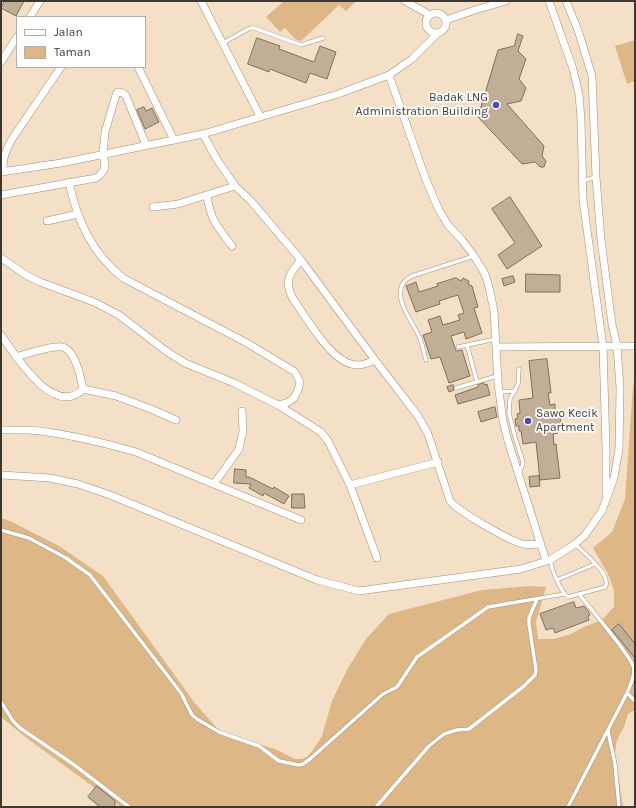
<!DOCTYPE html>
<style>
body{margin:0}
#map{position:relative;width:636px;height:808px;overflow:hidden;background:#f3e0c7;font-family:Karla,sans-serif}
canvas{display:block}
.frame{position:absolute;inset:0;border:2px solid #3f382e;pointer-events:none}
.legend{position:absolute;left:16px;top:16px;width:130px;height:52px;box-sizing:border-box;background:#fff;border:1px solid #b2afab;margin:0;padding:5px 7px;list-style:none;font-size:12px;color:#3f382e}
.legend li{display:flex;align-items:center;gap:8px;height:20px}
.legend b{width:20px;border:1px solid #b2afab}
</style>
<div id="map">
<canvas width="636" height="808"></canvas>
<div class="frame"></div>
<ul class="legend">
<li><b style="height:5px;background:#fff"></b>Jalan</li>
<li><b style="height:11px;background:#ddb786"></b>Taman</li>
</ul>
</div>
<script>
const ctx = document.querySelector('canvas').getContext('2d');
ctx.lineJoin = 'round';
function paint(path, color) {
  ctx.fillStyle = color;
  ctx.fill(path, 'evenodd');
}
function strokePath(path, color, width, dash) {
  ctx.strokeStyle = color;
  ctx.lineWidth = width;
  ctx.lineCap = dash ? 'butt' : 'round';
  ctx.setLineDash(dash || []);
  ctx.stroke(path);
}
function write(font, color, halo, rows, align = 'center') {
  ctx.font = font + ' Karla,sans-serif';
  ctx.lineWidth = 3.5;
  ctx.setLineDash([]);
  ctx.textBaseline = 'middle';
  ctx.strokeStyle = halo;
  ctx.fillStyle = color;
  for (const [text, x, y, turn = 0] of rows) {
    ctx.save();
    ctx.translate(x, y);
    ctx.rotate((+turn || 0) * Math.PI / 180);
    ctx.textAlign = isNaN(turn) ? turn : align;
    if (halo) ctx.strokeText(text, 0, 0);
    ctx.fillText(text, 0, 0);
    ctx.restore();
  }
}
const green = new Path2D(`
 M284,1H356L346,11L339,5L301,41L296,40L285,28L280,32L266,17Z
 M635,40V81L627,84L615,46Z
 M635,378V710L628,714L624,727L617,740L615,753L623,807H121L28,739L1,717V518L10,521L59,546L103,576L194,702L221,733L275,749L295,759H302L308,756L312,751L322,736L332,701L347,670L366,639L389,614L482,590L529,586L546,587L536,622L538,639H554L571,634L586,626L602,620L614,607V590L608,574L593,548L612,532L625,499L633,387Z`);
const building = new Path2D(`
 M5,1H24L16,16L1,8Z
 M518,34L523,36L518,51L526,59L519,79L526,88L521,101L507,104L544,146L542,156L546,161L544,167H540L535,162L522,164L478,117L498,50L514,46Z
 M257,38L280,46L279,49L314,62L320,46L336,52L327,79L310,73L306,83L270,69L269,72L248,64Z
 M144,107L146,111L152,108L159,122L145,129L137,110Z
 M510,197L542,246L507,269L498,255L515,243L492,209Z
 M526,274L560,275V292H526Z
 M513,276L515,282L504,286L502,279Z
 M456,278L461,281L463,278L469,281L468,284L472,286L478,307L474,308L482,333L466,339L464,332L451,336L456,351L462,350L470,376L449,383L440,357L431,359L423,335L432,332L428,320L440,316L443,325L460,320L458,315L464,313L458,295L439,301L440,304L416,312L406,286L416,282L419,292L438,286L437,284Z
 M547,359L551,393H548L550,405L555,404V411H557L558,414L560,413L561,423L559,424V426L557,427L558,433L553,434L554,445L556,444L560,478L540,480L536,442L523,444L521,431H519V426H516L515,419L518,418L517,414L520,413L519,400L533,398L529,361Z
 M484,383L485,385L487,384L490,395L458,404L455,395L478,387V385Z
 M453,385L454,390L449,392L447,387Z
 M495,407L497,417L481,422L478,412Z
 M235,469L246,470V477H249L273,489L274,487L289,496L284,504L264,493L263,496L249,488L251,484L234,483Z
 M539,476L540,486L530,487L529,477Z
 M292,494H304L305,508H292Z
 M574,602L576,608L584,606L588,611L590,615L588,616L589,620L555,633L553,628L546,630L540,614Z
 M619,624L635,644V658L612,630Z
 M97,786L115,801V807H100L88,797Z`);
const service = new Path2D(`
 M223,43L250,28H254L301,45L323,38
 M582,181L596,177
 M467,345L477,382
 M458,347L496,339
 M426,360C424,352 422,343 419,336C410,318 386,289 412,276L474,256
 M519,369L518,384L510,399L509,413L515,437L522,459L523,464L519,473
 M456,388L497,376
 M499,392L515,391
 M1,530L29,538L66,558L90,575L181,693L192,715L197,719L219,732L259,746L279,761L299,765L303,764L310,759L383,694L397,687L417,657L488,607L564,594
 M550,560C552,570 560,591 568,597L605,587C613,576 583,552 575,544
 M557,580L595,564
 M627,693L635,701
 M1,702L13,721L20,728L73,764L129,807
 M608,731L615,764L619,807
 M376,807L429,746L444,734L457,730L469,729L524,686L535,675L536,670L529,624V618L537,599
 M568,807L627,693C630,686 634,678 634,669C633,658 588,606 579,594`);
const minor = new Path2D(`
 M201,1L260,116
 M405,1L430,15
 M549,1L573,69L579,94L581,120L583,200L603,347L606,448V494
 M426 23a10 10 0 1 1 20 0a10 10 0 1 1-20 0Z
 M30,17L40,1
 M446,20L475,10L506,1
 M1,62L17,37
 M138,67L174,140
 M389,75L426,180L439,210L448,225L462,240L474,256L485,274L489,287L494,311L498,383L503,421L508,441L546,561
 M203,134L216,158L235,186L251,201L301,260L375,360L418,416L428,434L450,501C459,512 507,539 522,544C528,545 535,544 541,544
 M1,172L61,163L203,134L338,94L389,75L412,59L437,34
 M3,172C2,159 6,150 12,139L61,67
 M69,182C77,220 91,252 123,278L247,343L295,372L300,382L298,390L294,398L287,403L278,405
 M1,195L96,178L100,175L104,170L105,165L103,154L105,132L116,95L118,92L123,93L126,96L146,145
 M207,196C211,221 217,226 232,246
 M153,207L178,204L235,186
 M47,221L78,214
 M1,258L26,275L40,282L94,302L119,315L166,351L185,363L234,383L278,405L321,432L328,441L350,485L377,558
 M301,260C290,273 284,280 292,297C304,315 330,359 351,364C359,367 367,363 375,360
 M1,335C15,355 54,419 83,389
 M496,347L635,346
 M16,357C26,354 52,345 62,347C75,349 81,378 83,389
 M83,389L116,396L151,409L176,420
 M1,430C10,430 20,430 29,430C65,433 101,442 136,452L301,520
 M1,475L50,478L78,484L110,495L317,580L359,591L521,569L550,560L575,544L585,535L602,511L614,478L619,449L620,388L617,346L612,324L601,240L596,177L592,76L578,30L566,1
 M214,484L239,449L243,431L242,411
 M350,485L438,462`);
const markers = [
 [496,105,4,"#5647bf"],
 [528,421,4,"#5647bf"]
];
const poiNames = [
 ["Badak LNG",488,98],
 ["Administration Building",488,112],
 ["Sawo Kecik",536,414,"left"],
 ["Apartment",536,428,"left"]
];
paint(green, '#ddb786');
paint(building, '#c1ae97');
strokePath(building, '#816f59', 1);
strokePath(service, '#a18f78', 4.5);
strokePath(minor, '#a18f78', 8);
strokePath(service, '#fff', 3.5);
strokePath(minor, '#fff', 7);
for (const [x, y, r, color] of markers) {
  const dot = new Path2D();
  dot.arc(x, y, r, 0, 2 * Math.PI);
  ctx.fillStyle = color;
  ctx.fill(dot);
  strokePath(dot, '#fff', 1.5);
}
write('12px', '#3f382e', '#fff', poiNames, 'right');
</script>
